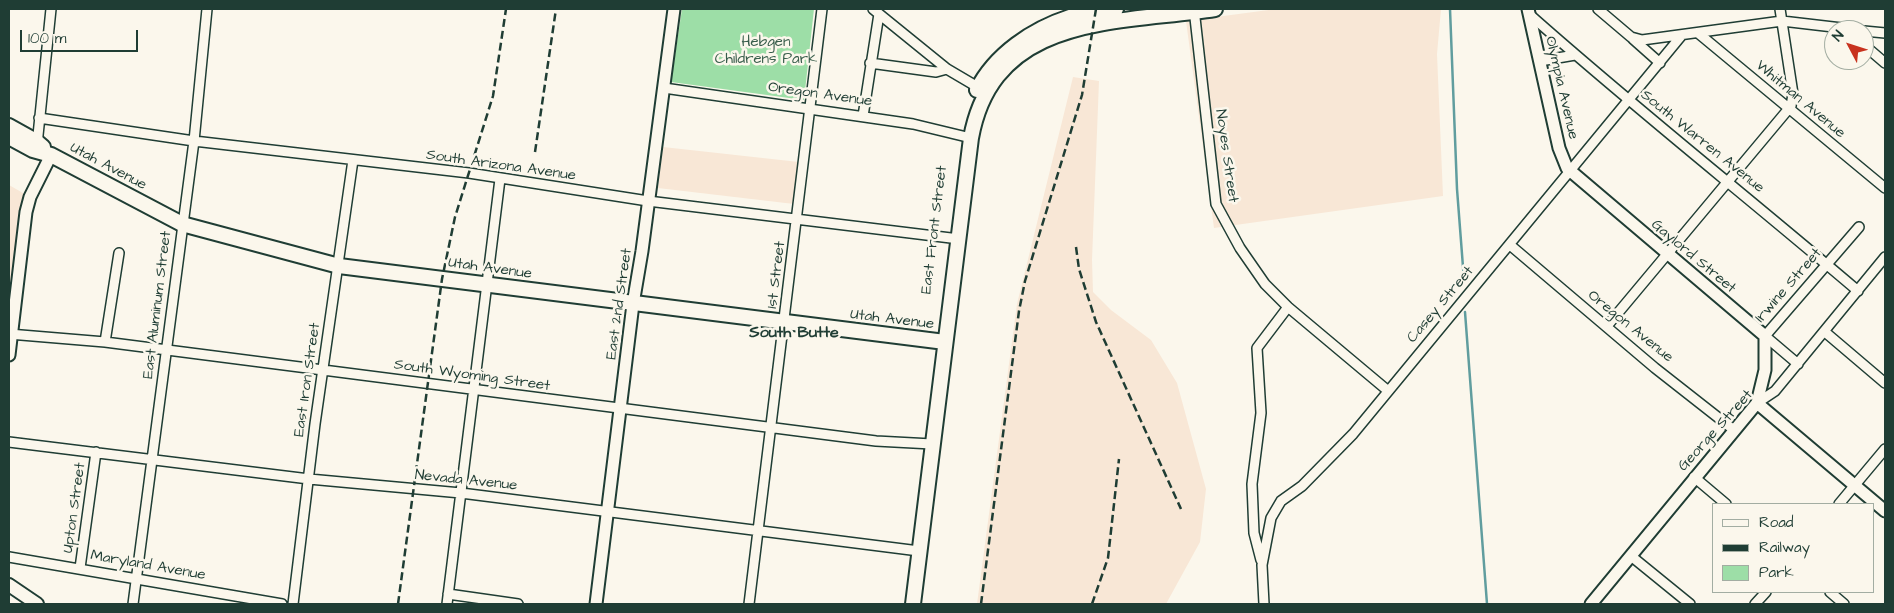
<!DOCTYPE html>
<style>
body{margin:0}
#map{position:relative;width:1894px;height:613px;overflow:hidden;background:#fbf7ec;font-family:"Architects Daughter",sans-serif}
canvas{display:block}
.frame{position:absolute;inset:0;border:10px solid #1f3d34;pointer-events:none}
.legend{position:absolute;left:1712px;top:503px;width:162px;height:90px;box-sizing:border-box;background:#fbf7ec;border:1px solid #a3ada2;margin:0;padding:6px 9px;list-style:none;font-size:15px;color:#1f3d34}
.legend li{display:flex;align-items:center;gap:10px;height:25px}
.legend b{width:25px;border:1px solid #a3ada2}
.north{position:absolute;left:1824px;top:20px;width:50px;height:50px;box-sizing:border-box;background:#fbf7ec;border:1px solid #a3ada2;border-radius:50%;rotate:310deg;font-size:14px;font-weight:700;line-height:20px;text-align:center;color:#1f3d34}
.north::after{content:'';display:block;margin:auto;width:18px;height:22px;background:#c8321e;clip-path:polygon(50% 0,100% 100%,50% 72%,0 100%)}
.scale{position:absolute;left:20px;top:30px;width:118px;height:22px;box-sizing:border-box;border:2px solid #1f3d34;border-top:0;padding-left:6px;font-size:15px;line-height:18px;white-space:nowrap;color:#1f3d34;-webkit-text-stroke:4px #fbf7ec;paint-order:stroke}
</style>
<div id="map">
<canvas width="1894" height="613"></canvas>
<div class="frame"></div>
<ul class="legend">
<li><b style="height:6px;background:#fbf7ec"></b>Road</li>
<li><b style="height:6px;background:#1f3d34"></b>Railway</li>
<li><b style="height:14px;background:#9ddea7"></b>Park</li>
</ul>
<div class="north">N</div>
<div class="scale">100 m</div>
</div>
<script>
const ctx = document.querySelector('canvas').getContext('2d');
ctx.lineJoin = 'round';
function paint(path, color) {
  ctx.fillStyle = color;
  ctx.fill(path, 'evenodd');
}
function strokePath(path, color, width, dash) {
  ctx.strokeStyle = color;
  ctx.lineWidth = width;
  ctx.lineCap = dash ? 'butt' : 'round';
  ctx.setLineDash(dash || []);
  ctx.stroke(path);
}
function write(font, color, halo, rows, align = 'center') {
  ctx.font = font + ' "Architects Daughter",sans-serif';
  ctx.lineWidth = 5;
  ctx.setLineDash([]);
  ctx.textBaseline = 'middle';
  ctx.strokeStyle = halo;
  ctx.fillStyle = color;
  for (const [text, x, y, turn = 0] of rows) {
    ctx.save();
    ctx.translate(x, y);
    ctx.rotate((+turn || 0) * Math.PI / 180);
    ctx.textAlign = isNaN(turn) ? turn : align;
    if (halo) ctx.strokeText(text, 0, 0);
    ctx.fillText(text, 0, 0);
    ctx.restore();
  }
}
const built = new Path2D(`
 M1276,9H1441L1437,54L1443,196L1214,228L1186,21Z
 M1073,77L1099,81L1092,260L1093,292L1111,310L1151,340L1177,383L1206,489L1200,542L1166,604H977L1017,304Z
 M663,147L799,162L794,204L658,188Z
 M9,185L30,197L9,355Z`);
const green = new Path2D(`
 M682,9H814L804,100L671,82Z`);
const stream = new Path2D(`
 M1450,9L1457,189L1464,280
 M1465,312L1487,604`);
const minor = new Path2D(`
 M873,9L947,69L981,89
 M1194,9L1216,204L1240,248L1265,284L1288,307L1387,390
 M1598,9L1631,37L1642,40L1782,21L1859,30
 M1529,14C1636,109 1749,198 1858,291
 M1864,31L1885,33
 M1698,33L1885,188
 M1633,39L1660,63
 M1864,45L1885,63
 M1540,61L1575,55
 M870,63L936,72L947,69
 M664,88L913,124L971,138
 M863,116L879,14
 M39,118L194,141L469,173L648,201L959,239
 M37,145L51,9
 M1510,245L1655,368L1734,430
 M1607,326L1791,106L1793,94L1780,9
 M1825,332L1885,383
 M9,334L105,342L876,441L932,444
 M105,342L119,253
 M1798,364L1765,336L1859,227
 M1757,403L1775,391L1885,257
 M9,442L309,479L461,493L919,551
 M1694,477L1726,504
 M1839,504L1885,449
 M1631,556L1690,604
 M9,557L282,604
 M1261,560L1254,533L1252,484L1261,413L1257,348L1288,307
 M80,568L96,452
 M1830,592L1844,604
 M448,594L518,604
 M133,604L194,141L207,9
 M293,604L315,424L353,160
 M447,604L500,179
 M749,604L822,9
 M1264,604L1262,565L1271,518L1281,501L1302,486L1353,434L1682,35
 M1755,604L1766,592`);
const tertiary = new Path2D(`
 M1528,9L1559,148L1567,168L1765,336V370L1757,403L1591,604
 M9,355L26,212L30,197L51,155
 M1757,403L1885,511
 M596,604L633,304L642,251L674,9`);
const secondary = new Path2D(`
 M9,585L37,604`);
const primary = new Path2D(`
 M977,90C995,54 1033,29 1070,17C1085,12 1101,11 1116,9
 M9,126L36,141L43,147
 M9,137L33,150L51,155L182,224L339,266L945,342
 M913,604L971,138C994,13 1118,24 1215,9`);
const rail = new Path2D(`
 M535,152L556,9
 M1076,247L1079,269L1096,322L1181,509
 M398,604L442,279L455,217L493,96L506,9
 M981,604L1019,311L1025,281L1082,95L1096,9
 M1092,604L1108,558L1119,459`);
const parkNames = [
 ["Hebgen",766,43],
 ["Childrens Park",766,60]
];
const streetNames = [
 ["Olympia Avenue",1561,88,77],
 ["Oregon Avenue",820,95,8],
 ["Whitman Avenue",1800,100,40],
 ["South Warren Avenue",1702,142,39],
 ["Noyes Street",1226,156,82],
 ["South Arizona Avenue",501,166,8],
 ["Utah Avenue",108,167,28],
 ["East Front Street",935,230,-83],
 ["Gaylord Street",1693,257,40],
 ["Utah Avenue",490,269,8],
 ["1st Street",777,275,-83],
 ["Irwine Street",1789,286,-49],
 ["East 2nd Street",620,304,-82],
 ["East Aluminum Street",158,305,-83],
 ["Casey Street",1441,305,-50],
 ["Utah Avenue",892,320,7],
 ["Oregon Avenue",1630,327,39],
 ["South Wyoming Street",472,376,8],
 ["East Iron Street",308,380,-82],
 ["George Street",1716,431,-48],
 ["Nevada Avenue",466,481,6],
 ["Upton Street",75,508,-82],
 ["Maryland Avenue",148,566,10]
];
const neighbourhoodNames = [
 ["South Butte",794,334]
];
paint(built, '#f8e7d6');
paint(green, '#9ddea7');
strokePath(stream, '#609d9e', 2.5);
strokePath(minor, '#1f3d34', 12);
strokePath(tertiary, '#1f3d34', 15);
strokePath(secondary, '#1f3d34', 16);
strokePath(primary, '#1f3d34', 18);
strokePath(minor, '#fbf7ec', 9);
strokePath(tertiary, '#fbf7ec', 11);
strokePath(secondary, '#fbf7ec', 12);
strokePath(primary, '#fbf7ec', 14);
strokePath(rail, '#1f3d34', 2.5, [8, 4]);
write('15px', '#385d4b', '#fbf7ec', parkNames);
write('15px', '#1f3d34', '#fbf7ec', streetNames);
write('bold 16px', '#1f3d34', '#fbf7ec', neighbourhoodNames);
</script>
